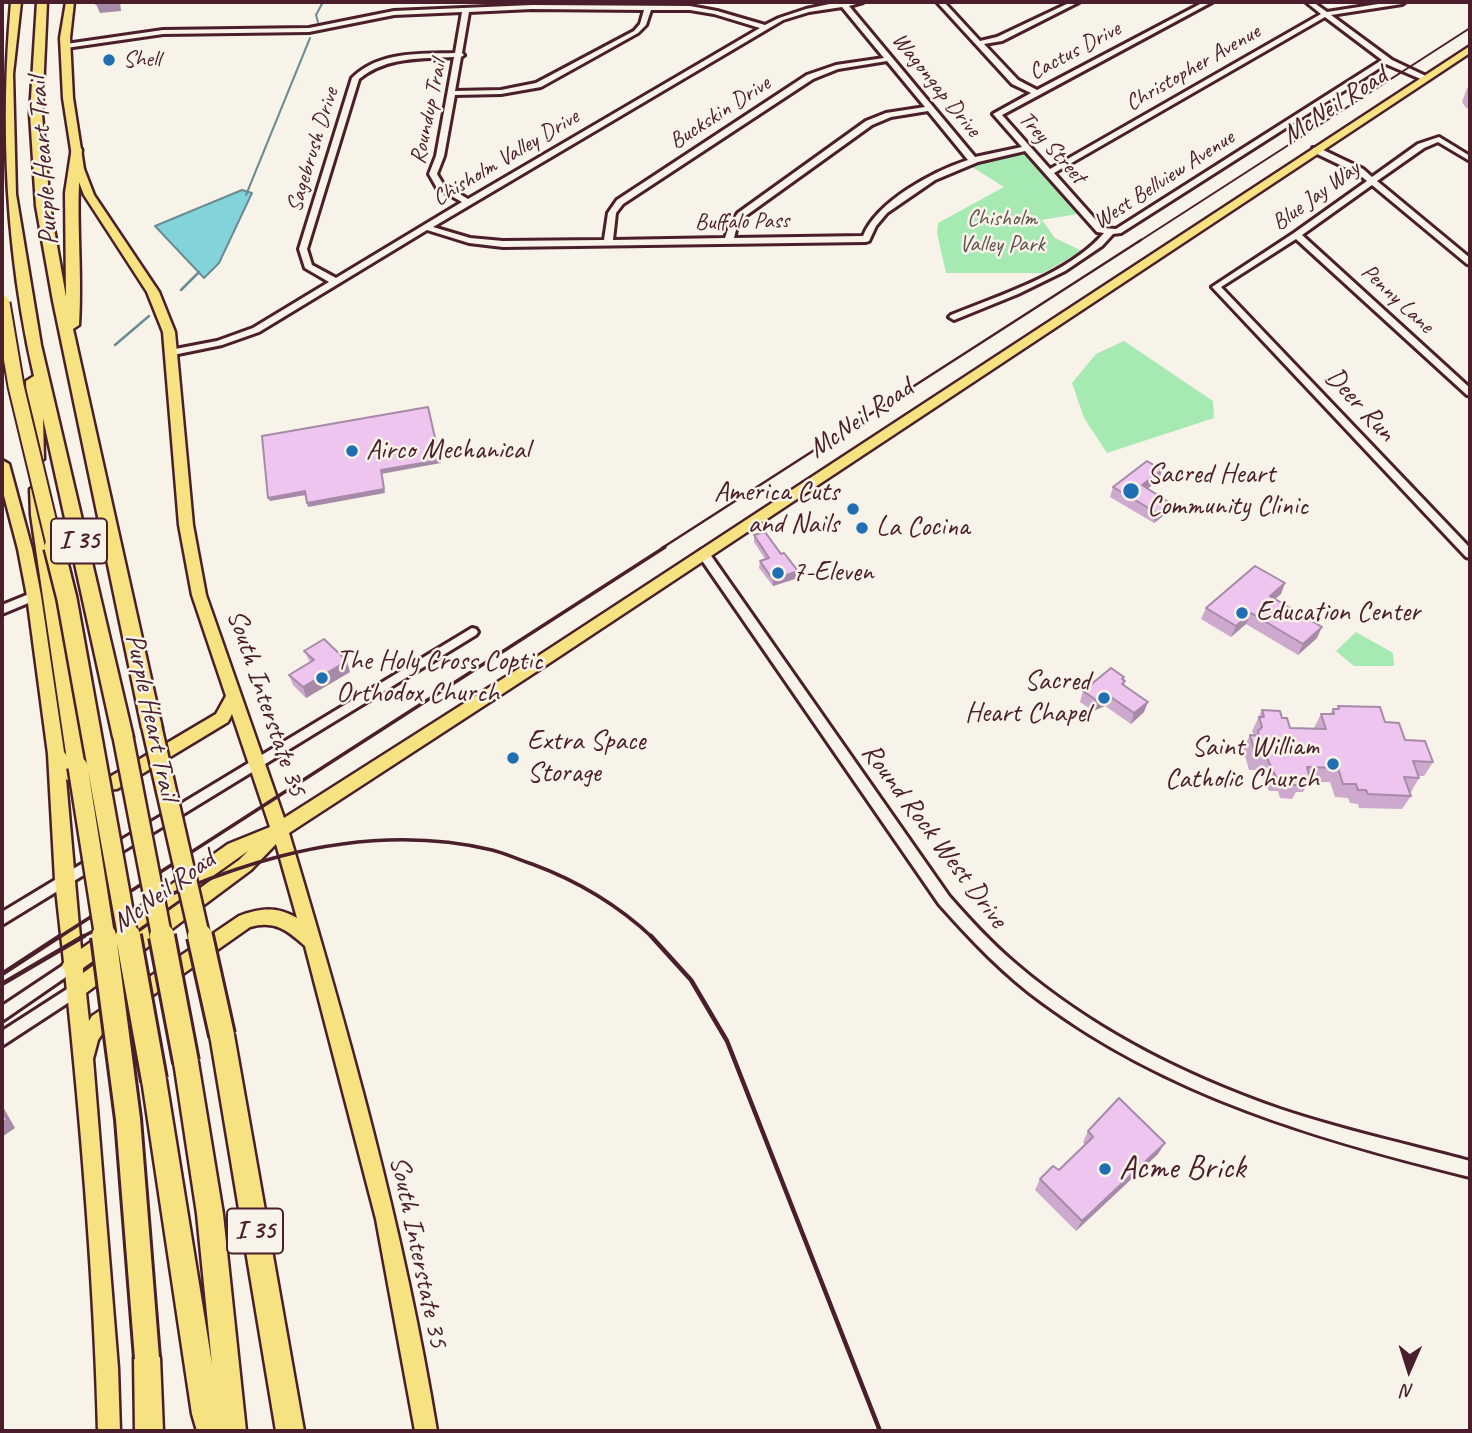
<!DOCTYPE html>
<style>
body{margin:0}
#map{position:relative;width:1472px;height:1433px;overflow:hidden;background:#f7f3e8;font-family:Caveat,sans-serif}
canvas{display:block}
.frame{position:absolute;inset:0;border:4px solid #4a1f2b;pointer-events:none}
.north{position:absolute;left:1374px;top:1335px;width:70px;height:70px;-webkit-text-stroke:5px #f7f3e8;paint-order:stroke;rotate:183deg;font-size:19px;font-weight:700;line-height:28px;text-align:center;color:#4a1f2b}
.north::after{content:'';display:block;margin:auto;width:24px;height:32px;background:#4a1f2b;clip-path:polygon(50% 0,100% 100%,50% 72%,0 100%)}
</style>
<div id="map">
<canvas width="1472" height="1433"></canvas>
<div class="frame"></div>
<div class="north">N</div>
</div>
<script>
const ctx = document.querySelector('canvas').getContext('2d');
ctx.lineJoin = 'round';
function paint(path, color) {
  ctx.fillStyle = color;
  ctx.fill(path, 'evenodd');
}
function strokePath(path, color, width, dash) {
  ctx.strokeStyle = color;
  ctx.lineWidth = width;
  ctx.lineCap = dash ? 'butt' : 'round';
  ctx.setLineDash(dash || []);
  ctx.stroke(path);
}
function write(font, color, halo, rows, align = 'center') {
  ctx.font = font + ' Caveat,sans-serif';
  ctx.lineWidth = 5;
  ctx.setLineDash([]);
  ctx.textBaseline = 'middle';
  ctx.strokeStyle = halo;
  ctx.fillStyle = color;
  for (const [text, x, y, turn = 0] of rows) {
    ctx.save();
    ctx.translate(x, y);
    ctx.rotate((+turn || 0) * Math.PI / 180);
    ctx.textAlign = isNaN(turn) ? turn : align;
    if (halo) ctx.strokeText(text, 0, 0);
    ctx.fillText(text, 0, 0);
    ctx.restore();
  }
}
const green = new Path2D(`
 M1025,153L1077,214L1042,220L1055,238L1082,251L1043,273H946L937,233L938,223L1004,187L969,165Z
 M1124,341L1213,401L1214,418L1107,453L1084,418L1072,383L1096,354Z
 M1356,632L1393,653L1394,666H1354L1336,651Z`);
const water = new Path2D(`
 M242,190L252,193L219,263L204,278L155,226Z`);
const streamFar1 = new Path2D(`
 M318,22L316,15L323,2
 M246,195L310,38`);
const stream = new Path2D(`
 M181,290L199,272
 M115,345L149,316`);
const minor = new Path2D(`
 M839,2H863L849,6L975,157L1022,147L993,114L1031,93L1012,84L937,2H944L980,41L997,37L1071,2H1079L1002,41L984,44L1018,80L1037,90L1204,2H1212L1002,115L1050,169L1321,14L1306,2H1313L1327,12L1391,2H1405L1402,4L1331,15L1392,60L1430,78L1423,80L1386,64L1121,233L1113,234L1102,246L1065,271L1018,294L954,320L949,317L951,315C1000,295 1069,274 1104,233L1097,232L1025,151L978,162L935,180L887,213L876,226L869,241L866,242L503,247L469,243L427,230L259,332L222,345L173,355L170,354V350L217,341L253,328L329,282L305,268L299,249L352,78C379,51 420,54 455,53L462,12L394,15L309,32L163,34L66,48L62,46L66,44L163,30L309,28L394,11L532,5L690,6L717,11L765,25L779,18L806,9ZM842,7L884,58L836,65L807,75L617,200L608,213L604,240L503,241L470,238L433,227L783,20L809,12ZM532,9L644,10L640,24L634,31L536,83L501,90L455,91L461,57L464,55L462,53L469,12ZM651,10H690L714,14L760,28L468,199L443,184L437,174L444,156L455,95L501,94L541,87L638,33L646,25ZM1325,17L1382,60L1116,229L1103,228L1054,173ZM454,57L436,156L429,174L437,188L462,202L336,278L312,265L307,249L359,79C387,56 421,59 454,57ZM887,61L925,107L886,113L866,121L738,213L729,226L725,238L613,240L616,213L623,204L813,79L838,69ZM928,111L968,160C934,171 877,201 863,236L734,238L737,226L744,217L872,125L891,117Z
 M1439,137L1470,156V161L1438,142L1424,148L1377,181L1470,258V265L1467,264L1372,185L1302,235L1470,388V396L1467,395L1296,239L1221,287L1470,548V558L1466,557L1212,287L1294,233L1367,181L1357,173L1313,152V148H1319L1363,169L1372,177L1418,144Z
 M703,549L707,550L949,896C970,920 991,943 1016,964C1093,1030 1185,1076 1280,1109C1342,1130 1407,1144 1470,1161V1177C1320,1140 1169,1096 1043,1003C1004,975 971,940 939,904L699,556L697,553Z
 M34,592L38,593L40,596L38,599L2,614V605Z
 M472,628L476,629L478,632L476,635L2,925V912Z
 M71,960L76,962L78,966L76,970L2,1021V1006Z
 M75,984L80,985L82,990L80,995L2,1046V1031Z`);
const major = new Path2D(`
 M66,2H74L70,38L73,98L84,169L94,195L159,292L175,332L193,525L206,595L284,818L529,662L1470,46V53L539,670L289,833C348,1030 404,1228 437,1431H415L376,1219L305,946C287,930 275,920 250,927L106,1028L98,1040L93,1059L118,1368L120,1431H98C94,1278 81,1123 65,972L62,966L64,962L55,880L48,754L27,596L18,549L2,488V460L9,464L32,549L41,596L64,752C80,773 81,779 108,778L216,714L226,696L192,595L179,525L163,332L147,292L84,195L74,169L63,98L60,38ZM232,714L270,827L228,844L81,949L66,779L85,792L117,789L228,722ZM276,844L297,918C277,906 260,908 239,916L92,1016L89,1021L86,993L251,870ZM248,851L239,860L83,973V968Z`);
const highway = new Path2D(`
 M11,2H21L13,74L16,194L41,345L133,737L130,742L123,745L116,742L113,737L43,418L44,459L36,464L28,459L26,381L34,376C6,254 0,126 11,2Z
 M37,2H47L42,114L50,206L66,297L65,193L72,147H80L82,150C74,208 83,267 79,325L73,329L162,728L159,733L152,735L145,733L142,728L53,301L36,206L30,114Z
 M38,484L46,489L47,515L88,767L85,773L78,775L71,773L68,767L31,515L30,489Z
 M222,1024L230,1028L234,1035L304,1431H276L210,1035L214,1028Z
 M186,1051L194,1054L198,1062L223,1214L246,1431H197L192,1414L142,1080L146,1072L154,1069L162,1072L166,1080L212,1364L197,1214L174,1062L178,1054Z
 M147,1345L157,1348L160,1358L163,1431H135L134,1358L137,1348Z`);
const railFar3 = new Path2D(`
 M1138,242L1470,28`);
const railFar2 = new Path2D(`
 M662,548L1141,240`);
const railFar1 = new Path2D(`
 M58,938L665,547
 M80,938C205,872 349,816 492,850C505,853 519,860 532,864C578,881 617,904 653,938`);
const rail = new Path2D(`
 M651,936L691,980L727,1041L880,1431
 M2,974L60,936
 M2,984L84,936`);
const highwayBridgeFar2 = new Path2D(`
 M2,303L16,386L55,548`);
const highwayBridgeFar1 = new Path2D(`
 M54,547L67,599L128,938
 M152,728L200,938
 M123,737L162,938
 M78,767L105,938`);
const highwayBridge = new Path2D(`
 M104,936L128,1119L147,1358
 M128,936L154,1080
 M162,936L186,1062
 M200,936L222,1035`);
const wall = new Path2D(`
 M1470,87V109L1466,108L1462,102L1467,88Z
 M1159,480L1147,489L1170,503L1167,513L1154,523L1110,497L1113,487Z
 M754,535L781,554L798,571V578L773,586L759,568L760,561L765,559L754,542Z
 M1281,594L1275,599L1317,638L1298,655L1246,624L1231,637L1201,619L1206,608Z
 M304,651L350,672L306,698L293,685L289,675L310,662Z
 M1123,680L1125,681L1124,685L1144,712L1131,724L1105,706L1093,711L1080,702L1083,691Z
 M1338,706L1385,722L1433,762L1424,776H1418L1419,778L1411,792H1409L1411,796L1402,809L1359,808L1358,804L1350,803L1348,798L1335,797L1330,782H1309L1303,792H1296L1292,799L1280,798L1278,791H1269L1259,770H1249L1243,749L1250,735L1254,736L1252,731L1262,710L1282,718L1290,728L1314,729V728L1321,714H1330L1333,709H1337Z
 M1088,1131L1158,1154L1076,1231L1035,1190L1040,1179L1059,1170L1085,1145L1083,1142Z`);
const shadedWall = new Path2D(`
 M113,2H120L121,11L100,13L96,4Z
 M440,460L441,463L381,474L385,493L308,507L307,503L381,470Z
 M1162,470L1159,480L1139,495L1142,485Z
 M305,491L306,495L270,501L268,498Z
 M1170,503L1167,513L1154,523L1157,513Z
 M798,571V578L773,586V580Z
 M1285,583L1281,594L1265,607L1270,596Z
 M1251,613L1246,624L1231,637L1236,626Z
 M1322,627L1317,638L1298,655L1303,644Z
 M347,661L350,672L306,698L303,687Z
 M1108,695L1105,706L1093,711L1096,700Z
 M1148,702L1144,712L1131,724L1134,713Z
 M2,1105L15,1128L2,1137Z
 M1165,1143L1158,1154L1076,1231L1082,1221Z`);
const building = new Path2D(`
 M96,2H113L96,4Z
 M428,407L440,460L381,470L384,489L307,503L305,491L268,498L262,436Z
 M1147,461L1162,470L1142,485L1170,503L1157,513L1113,487Z
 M765,532L781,554L784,553L798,571L773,580L760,561L769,558L754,535Z
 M1255,566L1285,583L1270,596L1322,627L1303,644L1251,613L1236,626L1206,608Z
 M324,639L347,661L303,687L289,675L314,660L304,651Z
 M1111,668L1124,677L1122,679L1125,681L1122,684L1148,702L1134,713L1108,695L1096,700L1083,691Z
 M1338,706L1380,707L1385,722L1399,723L1405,740L1425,741L1433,762L1413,761L1419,778L1404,777L1411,796L1368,794L1366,790H1358L1356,784H1343L1338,768L1307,767L1310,778H1297L1299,785H1287L1285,778L1276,777L1266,756H1256L1250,735L1259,736L1258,731L1262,727L1259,717H1264L1262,710L1280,711L1282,718H1287L1290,728L1326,729L1321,714H1334L1333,709H1339Z
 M1119,1098L1165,1143L1082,1221L1040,1179L1053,1166L1059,1170L1093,1137L1088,1131Z
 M2,1111L7,1120L2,1123Z`);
const markers = [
 [109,60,7,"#1f6fb2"],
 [352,451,7,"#1f6fb2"],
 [1131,491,9,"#1f6fb2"],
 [853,509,7,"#1f6fb2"],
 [862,528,7,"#1f6fb2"],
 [778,573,7,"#1f6fb2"],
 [1242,613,7,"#1f6fb2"],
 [322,678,7,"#1f6fb2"],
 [1104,698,7,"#1f6fb2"],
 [513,758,7,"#1f6fb2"],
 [1333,764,7,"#1f6fb2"],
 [1105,1169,7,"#1f6fb2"]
];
const farStreetnames = [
 ["Cactus Drive",1075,51,-28],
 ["Christopher Avenue",1193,68,-30],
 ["Wagongap Drive",936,85,51],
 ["Roundup Trail",429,112,-78],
 ["Buckskin Drive",720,113,-33],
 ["Trey Street",1052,148,48],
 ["Sagebrush Drive",313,150,-73],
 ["Chisholm Valley Drive",506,158,-31],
 ["West Bellview Avenue",1164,180,-33],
 ["Blue Jay Way",1316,196,-36],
 ["Buffalo Pass",742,222,-1],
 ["Penny Lane",1397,299,43]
];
const farPoinames = [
 ["Shell",123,60]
];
const farParknames = [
 ["Chisholm",1002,219],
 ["Valley Park",1002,245]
];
const shields = [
 [79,541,56],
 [255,1231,56]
];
const shieldNames = [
 ["I 35",79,541],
 ["I 35",255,1231]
];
const streetNames = [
 ["McNeil Road",1335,106,-33],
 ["Purple Heart Trail",44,161,-94],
 ["Deer Run",1360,405,47],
 ["McNeil Road",861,419,-34],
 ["South Interstate 35",266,703,71],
 ["Purple Heart Trail",151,717,78],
 ["Round Rock West Drive",934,836,53],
 ["McNeil Road",164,892,-36],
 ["South Interstate 35",418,1252,78]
];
const poiNames = [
 ["Airco Mechanical",366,451],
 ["Sacred Heart",1147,475],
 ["Community Clinic",1147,507],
 ["America Cuts",839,493,"right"],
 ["and Nails",839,525,"right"],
 ["La Cocina",876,528],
 ["7-Eleven",792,573],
 ["Education Center",1256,613],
 ["The Holy Cross Coptic",336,662],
 ["Orthodox Church",336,694],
 ["Sacred",1090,682,"right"],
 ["Heart Chapel",1090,714,"right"],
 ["Extra Space",527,742],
 ["Storage",527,774],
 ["Saint William",1319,748,"right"],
 ["Catholic Church",1319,780,"right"]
];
const nearPoinames = [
 ["Acme Brick",1119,1169]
];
paint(green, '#a7e9b3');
paint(water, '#83d4da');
strokePath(water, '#6c8c94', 2);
strokePath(streamFar1, '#6c8c94', 2);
strokePath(stream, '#6c8c94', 2.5);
strokePath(minor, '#4a1f2b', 6);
strokePath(major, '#4a1f2b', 5);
strokePath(highway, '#4a1f2b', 5);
paint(minor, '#f7f3e8');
paint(major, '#f7e281');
paint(highway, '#f7e281');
strokePath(railFar3, '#4a1f2b', 2);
strokePath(railFar2, '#4a1f2b', 2.5);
strokePath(railFar1, '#4a1f2b', 3.5);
strokePath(rail, '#4a1f2b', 4.5);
strokePath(highwayBridgeFar2, '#4a1f2b', 19, []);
strokePath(highwayBridgeFar1, '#4a1f2b', 24, []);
strokePath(highwayBridge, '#4a1f2b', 30, []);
strokePath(highwayBridgeFar2, '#f7e281', 15);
strokePath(highwayBridgeFar1, '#f7e281', 19);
strokePath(highwayBridge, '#f7e281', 24);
paint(wall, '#cca9cd');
paint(shadedWall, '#a68aa7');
paint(building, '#edc5ee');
strokePath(building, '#a68aa7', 2);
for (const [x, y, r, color] of markers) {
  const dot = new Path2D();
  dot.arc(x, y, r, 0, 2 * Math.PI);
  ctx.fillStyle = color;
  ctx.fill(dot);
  strokePath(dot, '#f7f3e8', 2.5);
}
write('23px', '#4a1f2b', '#f7f3e8', farStreetnames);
write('23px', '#4a1f2b', '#f7f3e8', farPoinames, 'left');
write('23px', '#61524d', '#f7f3e8', farParknames);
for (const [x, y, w] of shields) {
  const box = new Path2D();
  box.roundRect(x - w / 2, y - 22.5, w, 45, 5);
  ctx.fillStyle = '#f7f3e8';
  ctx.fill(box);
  strokePath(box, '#4a1f2b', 2);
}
write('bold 26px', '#4a1f2b', null, shieldNames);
write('28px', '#4a1f2b', '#f7f3e8', streetNames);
write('28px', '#4a1f2b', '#f7f3e8', poiNames, 'left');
write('33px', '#4a1f2b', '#f7f3e8', nearPoinames, 'left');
</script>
